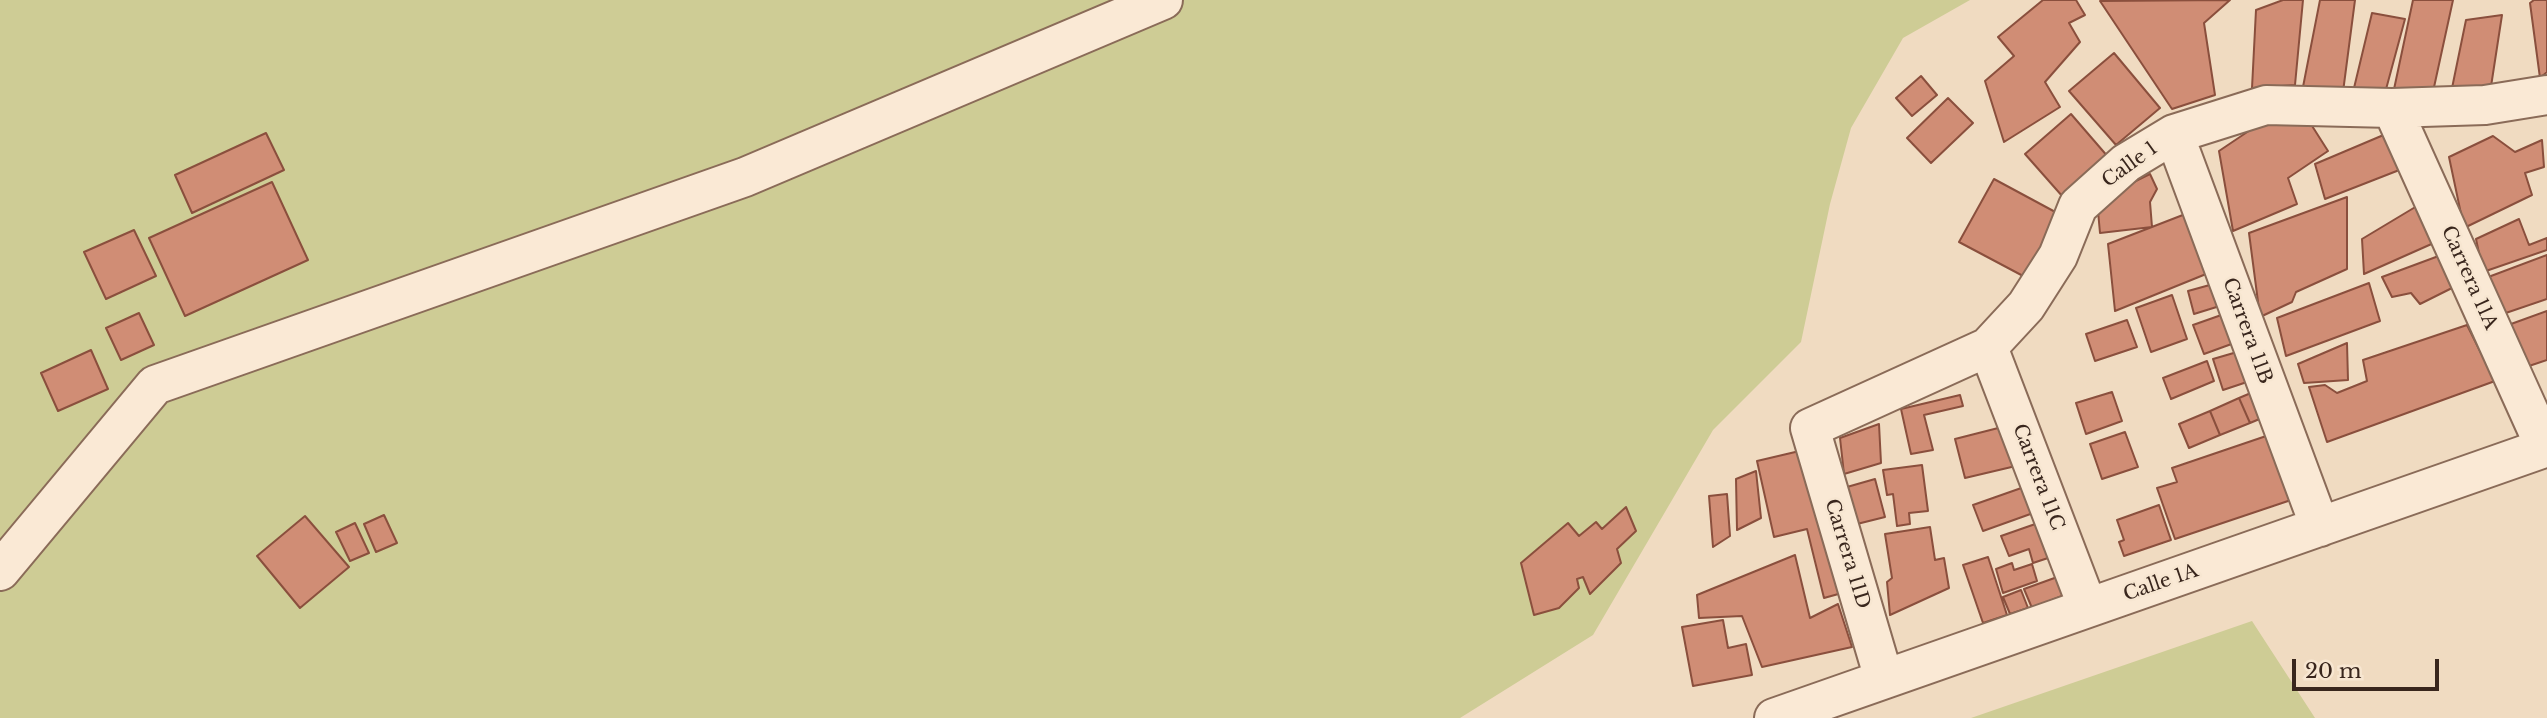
<!DOCTYPE html>
<style>
body{margin:0}
#map{position:relative;width:2547px;height:718px;overflow:hidden;background:#f0dbc1;font-family:"Libre Baskerville",serif}
canvas{display:block}
.scale{position:absolute;left:2292px;top:659px;width:147px;height:32px;box-sizing:border-box;border:4px solid #39261d;border-top:0;padding-left:9px;font-size:21px;line-height:24px;white-space:nowrap;color:#39261d;-webkit-text-stroke:5px #f7e6d1;paint-order:stroke}
</style>
<div id="map">
<canvas width="2547" height="718"></canvas>
<div class="scale">20 m</div>
</div>
<script>
const ctx = document.querySelector('canvas').getContext('2d');
ctx.lineJoin = 'round';
function paint(path, color) {
  ctx.fillStyle = color;
  ctx.fill(path, 'evenodd');
}
function strokePath(path, color, width, dash) {
  ctx.strokeStyle = color;
  ctx.lineWidth = width;
  ctx.lineCap = dash ? 'butt' : 'round';
  ctx.setLineDash(dash || []);
  ctx.stroke(path);
}
function write(font, color, halo, rows, align = 'center') {
  ctx.font = font + ' "Libre Baskerville",serif';
  ctx.lineWidth = 5;
  ctx.setLineDash([]);
  ctx.textBaseline = 'middle';
  ctx.strokeStyle = halo;
  ctx.fillStyle = color;
  for (const [text, x, y, turn = 0] of rows) {
    ctx.save();
    ctx.translate(x, y);
    ctx.rotate((+turn || 0) * Math.PI / 180);
    ctx.textAlign = isNaN(turn) ? turn : align;
    if (halo) ctx.strokeText(text, 0, 0);
    ctx.fillText(text, 0, 0);
    ctx.restore();
  }
}
const green = new Path2D(`
 M0,0H1970L1903,38L1851,128L1830,204L1801,342L1713,430L1593,635L1460,718H0Z
 M2252,621L2315,718H1971Z`);
const building = new Path2D(`
 M2043,0H2076L2085,15L2069,23L2080,42L2045,82L2060,107L2004,142L1985,81L2014,56L1998,37Z
 M2230,0L2204,23L2215,95L2172,109L2100,1Z
 M2283,0H2303L2295,85L2252,88L2256,10Z
 M2320,0H2355L2343,92H2302Z
 M2413,0H2453L2431,101L2393,94Z
 M2534,0H2547V72L2540,78L2530,3Z
 M2372,13L2405,19L2385,93L2354,88Z
 M2502,15L2490,93H2451L2466,20Z
 M2114,53L2160,108L2116,145L2069,91Z
 M1921,76L1937,95L1912,116L1896,98Z
 M1948,98L1973,123L1931,163L1907,138Z
 M2071,114L2109,158L2063,197L2025,154Z
 M2274,114L2307,118L2328,151L2288,178L2297,204L2233,231L2219,151Z
 M2393,131L2407,167L2325,199L2315,164Z
 M266,133L284,170L192,213L175,175Z
 M2493,136L2515,152L2542,140L2544,167L2525,173L2532,195L2464,228L2449,157Z
 M2150,174L2157,189L2150,202L2152,227L2100,233L2097,200Z
 M1994,179L2059,214L2025,277L1959,242Z
 M272,182L308,260L185,316L149,238Z
 M2347,197V269L2296,292L2292,302L2260,317L2249,233Z
 M2427,200L2436,242L2364,274L2362,239Z
 M2188,213L2211,272L2115,311L2108,244Z
 M2519,219L2529,245L2547,238V250L2483,272L2476,239Z
 M134,230L156,276L106,299L84,252Z
 M2444,254L2458,285L2420,304L2411,293L2392,297L2382,277Z
 M2547,255V299L2497,316L2483,279Z
 M2217,283L2223,305L2194,314L2188,291Z
 M2369,283L2380,321L2286,356L2277,318Z
 M2172,295L2187,339L2151,352L2136,308Z
 M2547,311V360L2526,367L2511,324Z
 M139,313L154,345L121,360L106,328Z
 M2227,313L2237,342L2204,354L2193,325Z
 M2127,320L2137,347L2095,361L2086,334Z
 M2467,325L2495,381L2327,442L2309,387L2325,385L2337,393L2367,381L2363,360Z
 M2347,343L2348,380L2304,383L2298,364Z
 M91,350L108,389L58,411L41,373Z
 M2244,350L2253,380L2223,390L2213,359Z
 M2207,361L2214,381L2171,399L2163,378Z
 M2258,390L2269,415L2250,423L2239,398Z
 M2112,392L2122,421L2086,434L2076,403Z
 M1960,395L1963,406L1924,415L1933,450L1911,454L1901,409Z
 M2239,398L2250,423L2220,435L2210,411Z
 M2210,411L2220,435L2189,448L2179,424Z
 M1879,424L1881,463L1844,474L1840,438Z
 M2010,425L2020,465L1965,478L1955,439Z
 M2125,432L2138,467L2102,479L2090,444Z
 M2275,433L2297,498L2175,539L2157,488L2177,482L2172,468Z
 M1808,449L1842,593L1824,598L1807,529L1774,537L1757,461Z
 M1922,465L1928,511L1909,513L1910,524L1897,526L1893,494L1887,495L1883,470Z
 M1756,471L1761,518L1737,530L1736,479Z
 M1875,479L1885,517L1857,524L1847,487Z
 M2027,486L2036,512L1983,531L1973,505Z
 M1727,494L1730,536L1713,547L1709,496Z
 M2159,505L2171,540L2124,556L2119,542L2124,540L2117,520Z
 M1626,507L1636,531L1617,549L1621,563L1590,594L1583,577L1577,579L1579,588L1559,608L1534,615L1521,563L1568,523L1579,536L1596,522L1602,529Z
 M384,515L397,543L376,552L364,524Z
 M305,516L349,567L300,608L257,556Z
 M2041,522L2054,556L2033,563L2029,549L2009,556L2001,536Z
 M355,523L369,553L350,561L336,532Z
 M1930,527L1935,560L1944,558L1949,588L1890,615L1887,582L1892,578L1885,534Z
 M1795,555L1810,618L1838,604L1852,647L1762,667L1742,616L1699,618L1697,595Z
 M1988,557L2007,615L1983,623L1963,565Z
 M2012,563L2014,570L2032,564L2037,581L2003,593L1996,569Z
 M2060,576L2067,594L2032,608L2024,589Z
 M2021,590L2028,608L2010,614L2003,597Z
 M1723,620L1728,648L1746,644L1752,675L1693,686L1682,627Z`);
const street = new Path2D(`
 M2392,108L2545,447
 M2174,134L2320,527
 M1988,347L2088,608
 M0,571L155,385L745,177L1163,0
 M1884,679L1810,428L1988,347L2026,306L2058,256L2078,206L2126,163L2174,134L2266,105L2392,108L2485,105L2547,95
 M1774,718L2547,447`);
const streetNames = [
 ["Calle 1",2130,165,-36],
 ["Carrera 11A",2469,278,66],
 ["Carrera 11B",2247,331,70],
 ["Carrera 11C",2038,477,69],
 ["Carrera 11D",1847,554,73],
 ["Calle 1A",2161,583,-19]
];
paint(green, '#cecc95');
paint(building, '#d08d75');
strokePath(building, '#8a4f3d', 2);
strokePath(street, '#8a6b58', 42);
strokePath(street, '#fae9d5', 38);
write('19px', '#39261d', '#f7e6d1', streetNames);
</script>
